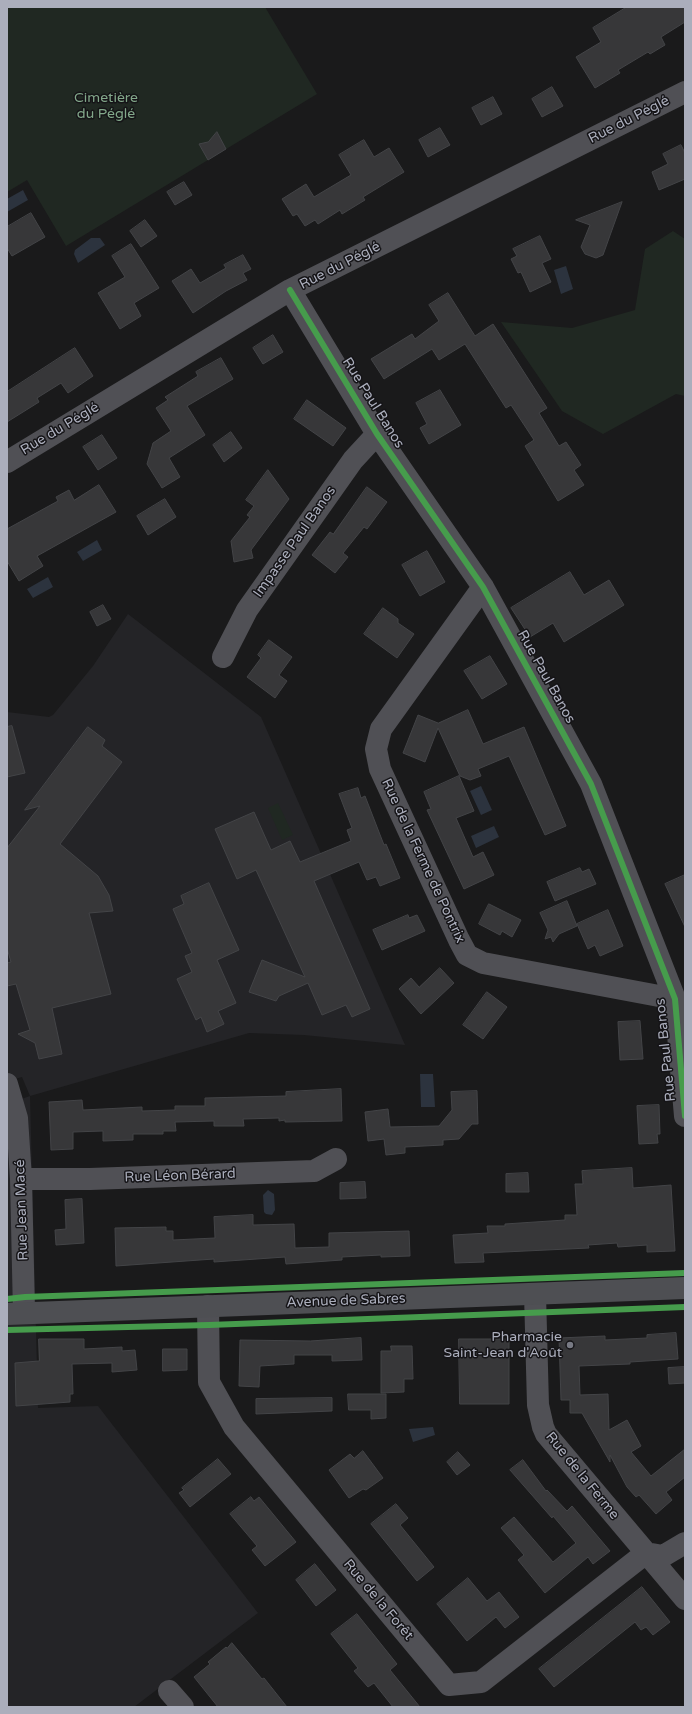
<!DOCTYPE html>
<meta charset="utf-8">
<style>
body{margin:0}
#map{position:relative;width:692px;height:1714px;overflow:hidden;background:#1a1a1b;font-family:"Varela Round",sans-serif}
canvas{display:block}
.frame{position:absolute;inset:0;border:8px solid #abaebc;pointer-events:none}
</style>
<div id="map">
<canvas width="692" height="1714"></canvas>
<div class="frame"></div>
</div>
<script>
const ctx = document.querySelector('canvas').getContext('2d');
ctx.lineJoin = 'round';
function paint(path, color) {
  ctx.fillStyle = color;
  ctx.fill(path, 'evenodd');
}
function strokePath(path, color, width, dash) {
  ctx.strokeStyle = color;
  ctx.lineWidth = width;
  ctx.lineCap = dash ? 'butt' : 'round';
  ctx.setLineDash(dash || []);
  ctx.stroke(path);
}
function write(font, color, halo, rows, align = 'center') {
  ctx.font = font + ' "Varela Round",sans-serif';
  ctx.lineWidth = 3;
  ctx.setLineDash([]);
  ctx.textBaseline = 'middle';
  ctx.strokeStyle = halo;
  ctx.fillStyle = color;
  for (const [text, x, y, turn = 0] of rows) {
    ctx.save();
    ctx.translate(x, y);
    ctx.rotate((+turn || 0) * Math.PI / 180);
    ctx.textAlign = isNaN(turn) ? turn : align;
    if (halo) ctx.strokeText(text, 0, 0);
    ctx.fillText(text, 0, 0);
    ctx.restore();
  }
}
const built = new Path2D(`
 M128,614L261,717L405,1045L304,1035L249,1033L30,1096L38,1408L98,1406L258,1613L134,1707H7V1104L30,1096L22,1077L7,1081V712L49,717L53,715L93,666Z`);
const green = new Path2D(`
 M7,7H265L317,94L66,246L27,180L7,192Z
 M673,231L685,239V396L676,394L603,434L562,411L501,322L572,328L635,310L645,249Z
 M278,803L293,835L282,840L268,808Z`);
const water = new Path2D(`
 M23,190L28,200L7,212V199Z
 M91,238H100L105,245L78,263L74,254L75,250Z
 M566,266L573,289L561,294L554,270Z
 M97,540L102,550L83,561L77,552Z
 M48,577L53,587L33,598L27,589Z
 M481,786L492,810L481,815L470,791Z
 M494,826L499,837L476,848L471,836Z
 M420,1074H433L435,1107H421Z
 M268,1190L274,1194L275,1210L272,1215L266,1214L264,1212L263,1195Z
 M433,1427L435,1435L413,1442L409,1429Z`);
const building = new Path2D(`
 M627,7H685V22L661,37L665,45L650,54L648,52L618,70L620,73L595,88L576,57L601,42L593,28Z
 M552,87L563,106L542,117L532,99Z
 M493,97L502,114L481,125L472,108Z
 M440,128L450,145L428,157L419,140Z
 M217,132L226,149L208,160L199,144L208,142Z
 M364,140L374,157L389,148L404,172L363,197L365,200L342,214L340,210L318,224L315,220L305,226L297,214L293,216L282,199L306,184L314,197L351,175L339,155Z
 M681,145L685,153V179L659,190L652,172L668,164L663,154Z
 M184,182L192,195L175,205L167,192Z
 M622,202L603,255L596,258L585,254L581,247L590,225L576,220Z
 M31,213L45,237L12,256L7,248V227Z
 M145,220L157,236L141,247L130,231Z
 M540,236L551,259L542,263L551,282L530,292L521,272L518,273L511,259L517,256L513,249Z
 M131,244L159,288L134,303L141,316L120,329L98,293L125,277L112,256Z
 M243,255L251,269L243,273L247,280L226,291L193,313L172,281L191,269L200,283L226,268L224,265Z
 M448,293L475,336L493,324L547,408L539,413L559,446L566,442L581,465L574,470L584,485L558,501L525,446L534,440L511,405L506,408L465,344L439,360L432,349L384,379L371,359L412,334L415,339L439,321L429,305Z
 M273,335L283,352L263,364L253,348Z
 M75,348L93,376L68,393L61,383L37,398L39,402L7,422V392Z
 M221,358L233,379L187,406L205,435L169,458L180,477L162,488L147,464L153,443L171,431L156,408L168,400L165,397L198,376L196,372Z
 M440,390L461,425L429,444L420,428L427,424L416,403Z
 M307,400L346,428L333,446L294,419Z
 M231,432L242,448L224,462L213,445Z
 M102,435L117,458L98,470L83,447Z
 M268,470L289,499L251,550L253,558L234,562L231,541L250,517L247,515L254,506L246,500Z
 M99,485L116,512L37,556L43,566L19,581L7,561V529L58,501L56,497L69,490L74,500Z
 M367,487L387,502L367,529L364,527L343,553L348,557L335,573L312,555L330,532L333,534Z
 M165,499L176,517L148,535L137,516Z
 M427,551L445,582L420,596L402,565Z
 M570,572L584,595L609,580L624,605L564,642L553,623L530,637L511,608Z
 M103,605L111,619L97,626L90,612Z
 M383,608L398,619V623L414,634L397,658L364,634Z
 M269,640L292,657L279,675L287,681L275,698L247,677L261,658L258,655Z
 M490,656L507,684L482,699L464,671Z
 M468,710L483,744L524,727L566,826L545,835L509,756L478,769L481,776L470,780L460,776L438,728L425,762L403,753L418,715L438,723Z
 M12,726L25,773L7,777V727Z
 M88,727L105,740L102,746L122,762L60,844L98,876L109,895L113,911L89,913L111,994L52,1008L62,1054L39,1059L35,1043L18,1034L30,1030L16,984L7,986V963L11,962L7,948V848L40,806L25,810Z
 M459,776L474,811L456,818L473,857L483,852L494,875L464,889L427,810L431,809L424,792Z
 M358,788L361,798L365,796L384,845L386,844L400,878L380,886L376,877L367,880L359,862L314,881L370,1009L352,1017L346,1005L322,1015L308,983L279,996L276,1001L249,992L262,960L305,977L256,870L237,879L215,829L254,812L271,850L290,841L300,862L351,841L347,830L352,828L339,794Z
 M580,868L582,872L589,869L596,884L555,901L547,882Z
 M685,875V927L665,884Z
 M209,883L239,950L217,960L236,1003L218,1011L224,1024L207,1032L201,1017L196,1020L177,979L192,972L185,956L192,953L173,909L184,904L181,896Z
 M567,901L577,926L559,934L553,942L551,937L545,939L548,930L540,913Z
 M489,904L521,920L512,937L502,931L500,935L479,924Z
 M608,910L623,946L600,956L595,945L588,949L577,924Z
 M408,915L409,918L417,915L425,931L382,950L373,930Z
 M440,968L454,983L421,1014L399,989L411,978L419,987Z
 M487,992L507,1007L483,1039L463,1025Z
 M640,1021L643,1059L620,1060L618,1022Z
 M341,1089L342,1121L285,1122V1120L279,1121V1118L243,1119L244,1126H214V1121L175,1122L176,1131H163V1134H133V1140L103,1141V1131L73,1132V1149L51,1150L49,1102L82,1100L83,1110L142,1107V1111L175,1110V1106H205V1098L286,1096V1092Z
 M477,1091L478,1124H472L459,1139L443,1140V1145L405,1147V1153L386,1155L384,1139L368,1141L365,1112L388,1109L390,1127L439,1126L452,1110L451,1092Z
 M659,1105L660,1134H657L658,1143L639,1144L637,1106Z
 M632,1168L633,1188L671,1185L675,1251L647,1252V1245L618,1247L617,1243L588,1245L589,1248L483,1253L484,1262L455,1263L453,1235L488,1233L487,1226H505V1224L565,1220V1215H577L575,1184H583L582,1171Z
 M528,1173L529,1192H506V1174Z
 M365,1182L366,1198L340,1199V1183Z
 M82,1199L84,1243L56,1245L55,1230L66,1229L65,1200Z
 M253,1215V1225L294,1224L295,1248L329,1247V1233L409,1231L410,1256L381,1257V1255L342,1257V1260L286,1264L285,1257L214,1262V1259L116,1266L115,1228L166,1227V1231H173V1240L215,1238L214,1217Z
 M676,1333L678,1359L630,1362V1364L579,1366L580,1395L608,1394L609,1430L627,1420L641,1446L631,1452L651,1476L685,1449V1477L666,1492L672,1500L656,1514L639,1495L636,1497L627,1487L610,1455V1462L582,1413H570V1400H561L559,1338L605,1336V1340L647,1338V1335Z
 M361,1338L362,1360L332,1361V1355H294V1364L260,1366L259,1387L239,1386L240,1340L310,1341Z
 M39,1339H84V1349L122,1347V1351L135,1350L137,1370L112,1372V1363L72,1364L73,1394H70V1402L16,1406L15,1363L39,1361Z
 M459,1339H509V1404H460Z
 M391,1346H412L413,1379H404V1392L381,1393V1351H391Z
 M163,1349H187V1370L163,1371Z
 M685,1367V1383L669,1384L668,1368Z
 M348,1394H386V1418L371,1419V1410H349Z
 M332,1398V1411L256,1414V1399Z
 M363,1451L383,1478L366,1490L363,1489L349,1498L329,1470L350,1454L354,1458Z
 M458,1452L470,1465L457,1475L447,1462Z
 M218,1459L231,1474L190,1507L179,1493L184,1490L182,1488Z
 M523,1460L546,1491L547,1490L567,1511L572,1506L610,1551L593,1564L588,1557L545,1593L518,1560L524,1555L501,1528L514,1517L553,1562L576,1543L553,1516L552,1518L510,1470Z
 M251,1497L254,1501L259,1497L296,1542L265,1566L252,1550L257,1546L230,1514Z
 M396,1504L408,1518L400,1525L434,1567L417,1581L371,1524Z
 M315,1564L336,1590L316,1606L296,1580Z
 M468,1578L487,1601L499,1592L519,1617L505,1628L496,1617L467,1641L437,1604Z
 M642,1587L670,1622L653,1635L646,1627L641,1630L635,1622L554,1687L539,1669Z
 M357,1614L397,1664L390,1670L420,1707H393L374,1683L368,1687L354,1671L358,1668L331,1634Z
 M232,1643L262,1679L264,1678L287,1707H218L194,1677L210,1664L208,1662L226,1647L227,1648Z`);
const minor = new Path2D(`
 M290,290L377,434L483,587L591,784L675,999L685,1116
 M7,462L290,290L685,92
 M483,587L381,729L376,749L380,769L459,940L467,955L483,963L675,999
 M223,657L247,610L353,460L377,434
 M7,1084L17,1118L21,1179L24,1313
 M21,1179H90L314,1171L336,1159
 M535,1294L538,1405L543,1427L546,1434L685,1599
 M208,1306L209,1382L234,1427L449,1685L481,1682L646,1553
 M646,1553L663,1556L685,1543
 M169,1691L183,1707`);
const secondary = new Path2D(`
 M7,1314L685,1288`);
const cycleway = new Path2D(`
 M290,290L377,434L483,587L591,784L675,999L685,1116
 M7,1299L25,1297L685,1273
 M7,1330L209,1325L685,1307`);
const markers = [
 [570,1345,4,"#787a84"]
];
const parkNames = [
 ["Cimetière",106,98],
 ["du Péglé",106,114]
];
const streetNames = [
 ["Rue du Péglé",629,120,-27],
 ["Rue du Péglé",340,266,-27],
 ["Rue Paul Banos",373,403,58],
 ["Rue du Péglé",60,429,-31],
 ["Impasse Paul Banos",295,542,-55],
 ["Rue Paul Banos",546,677,61],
 ["Rue de la Ferme de Pontrix",423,861,65],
 ["Rue Paul Banos",666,1050,-96],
 ["Rue Léon Bérard",180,1176,-2],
 ["Rue Jean Macé",22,1210,-92],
 ["Avenue de Sabres",346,1301,-2],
 ["Rue de la Ferme",582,1476,51],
 ["Rue de la Forêt",378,1600,50]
];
const poiNames = [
 ["Pharmacie",562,1337],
 ["Saint-Jean d'Août",562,1353]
];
paint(built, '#242427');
paint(green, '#202822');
paint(water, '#2c333e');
paint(building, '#373739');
strokePath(building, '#434447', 1);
strokePath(minor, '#505055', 22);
strokePath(secondary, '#4e4f53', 22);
strokePath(cycleway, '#469c4c', 6);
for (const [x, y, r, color] of markers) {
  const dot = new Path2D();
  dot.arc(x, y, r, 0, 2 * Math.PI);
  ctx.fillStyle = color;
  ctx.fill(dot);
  strokePath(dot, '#151417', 1.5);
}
write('14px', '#82a78a', '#151417', parkNames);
write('14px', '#abaebc', '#151417', streetNames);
write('14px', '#abaebc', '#151417', poiNames, 'right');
</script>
